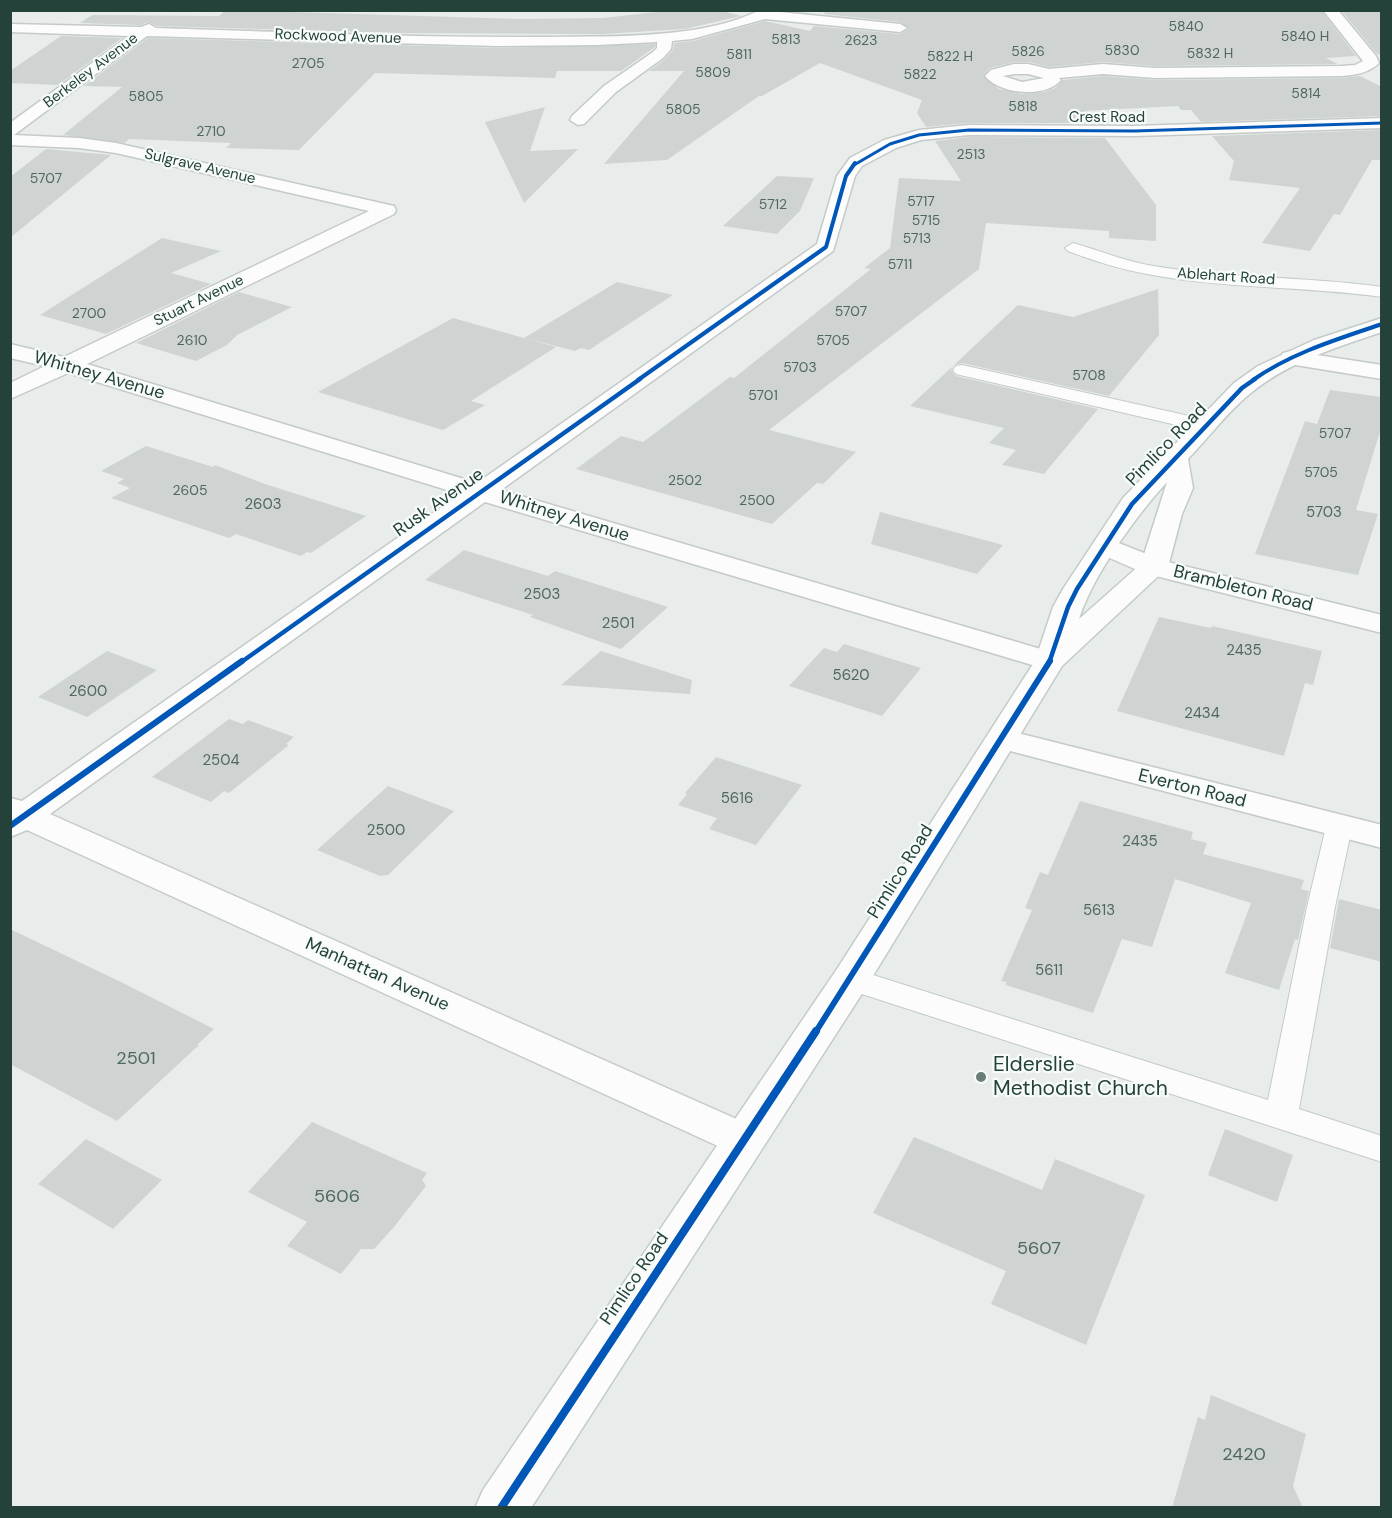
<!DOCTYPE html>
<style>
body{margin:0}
#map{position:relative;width:1392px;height:1518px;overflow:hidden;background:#e8edeb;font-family:"DM Sans",sans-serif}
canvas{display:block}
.frame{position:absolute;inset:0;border:12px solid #24423a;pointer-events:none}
</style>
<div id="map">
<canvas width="1392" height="1518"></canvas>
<div class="frame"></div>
</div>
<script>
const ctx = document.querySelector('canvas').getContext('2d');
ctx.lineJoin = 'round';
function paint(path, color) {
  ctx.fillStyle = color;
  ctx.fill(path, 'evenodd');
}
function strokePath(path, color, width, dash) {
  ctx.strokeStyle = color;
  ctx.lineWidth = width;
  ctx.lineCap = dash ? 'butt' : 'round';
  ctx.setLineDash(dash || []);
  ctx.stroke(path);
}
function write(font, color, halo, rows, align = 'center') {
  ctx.font = font + ' "DM Sans",sans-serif';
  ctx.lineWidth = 4.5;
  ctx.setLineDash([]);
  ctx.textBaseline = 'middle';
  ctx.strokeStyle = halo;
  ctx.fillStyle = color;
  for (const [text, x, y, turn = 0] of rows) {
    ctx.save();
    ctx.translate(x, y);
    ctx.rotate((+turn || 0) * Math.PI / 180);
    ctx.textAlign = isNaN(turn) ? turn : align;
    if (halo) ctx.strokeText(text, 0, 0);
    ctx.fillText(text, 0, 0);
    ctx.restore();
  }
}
const building = new Path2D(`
 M226,10L520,19L603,18L674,10H718L741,16L685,29L602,34L402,33L157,26L148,22L141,25L80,23L92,15L219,16Z
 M826,10H1321L1356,56L1326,58L1338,64L1155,66L1103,62L1049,67L1029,62H1014L990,68L983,76L999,89L1022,94L1045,92L1055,88L1063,80L1103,76L1155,80L1342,78L1360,76L1382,87V116L1201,122L1191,110H1181L1178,106L1084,111L1094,123H969L926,127L917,113L922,100L820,63L762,96H759L667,160L604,164L684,71H649L665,59L673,50L674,43L693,41L765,21L810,31L814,26L900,34L909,29L900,22L824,14Z
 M1341,10H1382V54H1377Z
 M61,36L122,38L58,85L10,83V71Z
 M148,38L496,48L655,44V47L621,71H557L555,78L375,73L299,150L226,148L231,143L129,139L125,143L63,135L122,87L84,86Z
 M545,107L530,151L578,149L524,203L485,122Z
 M1382,130V160H1372L1340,215L1334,214L1310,251L1262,243L1300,188L1229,180L1234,161L1212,136Z
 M969,137L1105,138L1156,205V241L1109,238V231L986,223L979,269L769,430L856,452L823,484L817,483L772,524L576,469L621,436L643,442L730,377L734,378L871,269L864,268L890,248L899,178L961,181L935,141Z
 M46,149L111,155L10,238V177Z
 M777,176L814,178L800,211L777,234L723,226Z
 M162,238L221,251L171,273L211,284L106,334L40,315Z
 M617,282L673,295L589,350L581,348L575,351L524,338Z
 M1158,289L1159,335L1109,396L962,363L954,365L1018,305L1073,317Z
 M239,292L292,307L237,335L227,345L196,361L136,343Z
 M453,318L556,347L471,401L485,405L443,430L318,392Z
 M954,365L951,370L956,376L1098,409L1044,474L1002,465L1016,450L989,443L1004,428L910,406Z
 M1330,390L1382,397V425L1356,510L1378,514L1358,575L1255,554L1305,421L1317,424Z
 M146,446L213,467L215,465L265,484L366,516L311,553L307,552L301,556L236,534L229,538L111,498L130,488L117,483L124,479L101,471Z
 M880,512L1003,545L977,574L871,544Z
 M464,550L548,576L555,571L668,607L621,649L530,617L533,615L425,580Z
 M1159,617L1211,628L1212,626L1322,651L1313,685L1305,683L1284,756L1117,711Z
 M844,644L921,668L882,716L789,686L824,648L837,652Z
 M107,651L157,670L87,717L38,697Z
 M601,651L692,680L690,694L561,685Z
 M229,719L243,724L248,720L294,737L286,744L289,745L229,793L224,791L211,802L152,777Z
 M716,757L802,785L756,845L709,829L717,818L678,805L687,794L685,793Z
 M388,786L454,811L388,875L380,876L317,850Z
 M1080,801L1193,832L1191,839L1207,843L1203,854L1304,880L1301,889L1309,891L1298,940L1295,939L1279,990L1225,973L1251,903L1175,879L1152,947L1122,939L1093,1013L1006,985V982L1001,981L1032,910L1025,908L1040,872L1048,875Z
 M1339,899L1382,910V962L1330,948Z
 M10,929L121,982L214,1029L197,1045H199L117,1121L10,1064Z
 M312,1122L427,1173L422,1180L426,1186L394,1227L374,1249H361L341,1274L287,1246L307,1222L248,1192Z
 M1225,1129L1293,1155L1277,1202L1208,1175Z
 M914,1137L1042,1190L1055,1159L1145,1195L1086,1345L991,1304L1006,1271L873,1213Z
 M86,1139L162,1180L113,1229L38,1184Z
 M1211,1395L1306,1434L1293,1486L1303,1508H1172L1198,1417L1205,1420Z`);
const lane = new Path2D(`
 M1073,243C1098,250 1122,260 1148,265C1225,279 1304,276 1382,287V297C1304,286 1224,289 1147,274C1120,269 1094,261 1068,251L1065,248Z
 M962,365L1207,420L1214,422L1216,426L1214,430L1207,432L956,374L953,370L956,366Z
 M1339,818L1348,821L1352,827L1335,907L1299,1109L1382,1136V1162L840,987L836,979L840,971L851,968L1268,1100L1307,907L1326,827L1330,821Z`);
const street = new Path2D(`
 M760,10L900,24L907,28L900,32L765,19L692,39L672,41L671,49L663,58L616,92L584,124L578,125L570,120L572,116L604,86L653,52L657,48V42L597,45L496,46L147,36L14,135L79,138L116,143L394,206L396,210L394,214L87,364L477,483L817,244L837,176L850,158L884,140L919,130L969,125L1135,126L1382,118V128L1135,136L969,135L921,140L896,148L862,166L855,176L833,251L501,490L1061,655L1065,661L1061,667L1050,670L1039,667L485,502L50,814L759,1129L765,1141L759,1153L744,1158L27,830L10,837V798L22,801L460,494L68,373L10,399V383L45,366L10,358V344L64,357L369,211L116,153L79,148L10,145V123L129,36L10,32V24L141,27L149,24L156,28C287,32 419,38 550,37C614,36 703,39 760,10Z
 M1323,10H1338L1376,56L1379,63C1369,73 1355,75 1342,76L1155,78L1103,74L1059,78L1061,80C1045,99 999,94 985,76L991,70L1014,64H1028L1049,69L1103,64L1155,68L1342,66L1355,65L1363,61ZM1014,74H1028L1044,78L1022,82L1003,76Z
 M1291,351L1382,365V379L1283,363L1280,358L1283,353Z
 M1106,538L1164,561L1382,615V633L1144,573L1096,552L1092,546L1096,540Z
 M1002,729L1382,825V848L991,746L986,739L991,732Z`);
const secondary = new Path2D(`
 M1382,318V332C1337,347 1289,362 1252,392C1228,411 1209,437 1188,459L1193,488L1182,514L1168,567L1062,666L865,989L531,1508H475L483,1490L837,969L1035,661L1053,607L1063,589L1123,498L1234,383L1258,366L1314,340ZM1167,482L1141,564L1079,619C1093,575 1136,516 1167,482Z`);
const cyclewayFar4 = new Path2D(`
 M854,165L890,144L919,135L969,130L1135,131L1382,123`);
const cyclewayFar3 = new Path2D(`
 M638,380L826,247L846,176L855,163
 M1253,380C1291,353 1338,339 1382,324`);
const cyclewayFar2 = new Path2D(`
 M240,663L640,379
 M1049,663L1068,607L1077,589L1132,504L1242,388L1255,379`);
const cyclewayFar1 = new Path2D(`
 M10,826L242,661
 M815,1033L1050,661`);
const cycleway = new Path2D(`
 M501,1508L816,1031`);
const markers = [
 [981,1077,6,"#697e78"]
];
const farNumbernames = [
 ["5840",1186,27],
 ["5840 H",1305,37],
 ["5813",786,40],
 ["2623",861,41],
 ["5830",1122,51],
 ["5826",1028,52],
 ["5832 H",1210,54],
 ["5811",739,55],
 ["5822 H",950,57],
 ["2705",308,64],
 ["5809",713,73],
 ["5822",920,75],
 ["5814",1306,94],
 ["5805",146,97],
 ["5818",1023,107],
 ["5805",683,110],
 ["2710",211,132],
 ["2513",971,155],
 ["5707",46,179],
 ["5717",921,202],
 ["5712",773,205],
 ["5715",926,221],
 ["5713",917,239],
 ["5711",900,265],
 ["5707",851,312],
 ["2700",89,314],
 ["2610",192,341],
 ["5705",833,341],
 ["5703",800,368],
 ["5708",1089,376],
 ["5701",763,396],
 ["5707",1335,434],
 ["5705",1321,473],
 ["2502",685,481],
 ["2605",190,491],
 ["2500",757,501]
];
const farStreetnames = [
 ["Rockwood Avenue",338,37,2],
 ["Berkeley Avenue",91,71,-37],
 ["Crest Road",1107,118],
 ["Sulgrave Avenue",200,167,13],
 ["Ablehart Road",1226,277,4],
 ["Stuart Avenue",199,301,-26]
];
const numberNames = [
 ["2603",263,505],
 ["5703",1324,513],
 ["2503",542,595],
 ["2501",618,624],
 ["2435",1244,651],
 ["5620",851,676],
 ["2600",88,692],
 ["2434",1202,714],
 ["2504",221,761],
 ["5616",737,799],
 ["2500",386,831],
 ["2435",1140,842],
 ["5613",1099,911],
 ["5611",1049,971]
];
const streetNames = [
 ["Whitney Avenue",99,376,16],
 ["Pimlico Road",1167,445,-46],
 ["Rusk Avenue",439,503,-35],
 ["Whitney Avenue",564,517,17],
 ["Brambleton Road",1243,589,14],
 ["Everton Road",1192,789,14],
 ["Pimlico Road",901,872,-58],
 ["Manhattan Avenue",377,975,24],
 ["Pimlico Road",635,1279,-56]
];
const nearNumbernames = [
 ["2501",136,1059],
 ["5606",337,1197],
 ["5607",1039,1249],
 ["2420",1244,1455]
];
const nearPoinames = [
 ["Elderslie",993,1065],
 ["Methodist Church",993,1089]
];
paint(building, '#cfd4d2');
strokePath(lane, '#c5cac8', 2);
strokePath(street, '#c5cac8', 3);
strokePath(secondary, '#c3cbc8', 3);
paint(lane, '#fcfcfc');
paint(street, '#fcfcfc');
paint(secondary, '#fcfcfc');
strokePath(cyclewayFar4, '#0057b8', 3);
strokePath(cyclewayFar3, '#0057b8', 4);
strokePath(cyclewayFar2, '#0057b8', 4.5);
strokePath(cyclewayFar1, '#0057b8', 6);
strokePath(cycleway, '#0057b8', 8);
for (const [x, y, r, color] of markers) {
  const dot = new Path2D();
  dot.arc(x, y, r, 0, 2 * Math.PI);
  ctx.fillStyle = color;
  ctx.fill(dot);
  strokePath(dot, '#f7fbf9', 2);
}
write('14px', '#506761', null, farNumbernames);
write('15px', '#24423a', '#f7fbf9', farStreetnames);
write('15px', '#506761', null, numberNames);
write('18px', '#24423a', '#f7fbf9', streetNames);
write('18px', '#506761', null, nearNumbernames);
write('21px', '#24423a', '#f7fbf9', nearPoinames, 'left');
</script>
